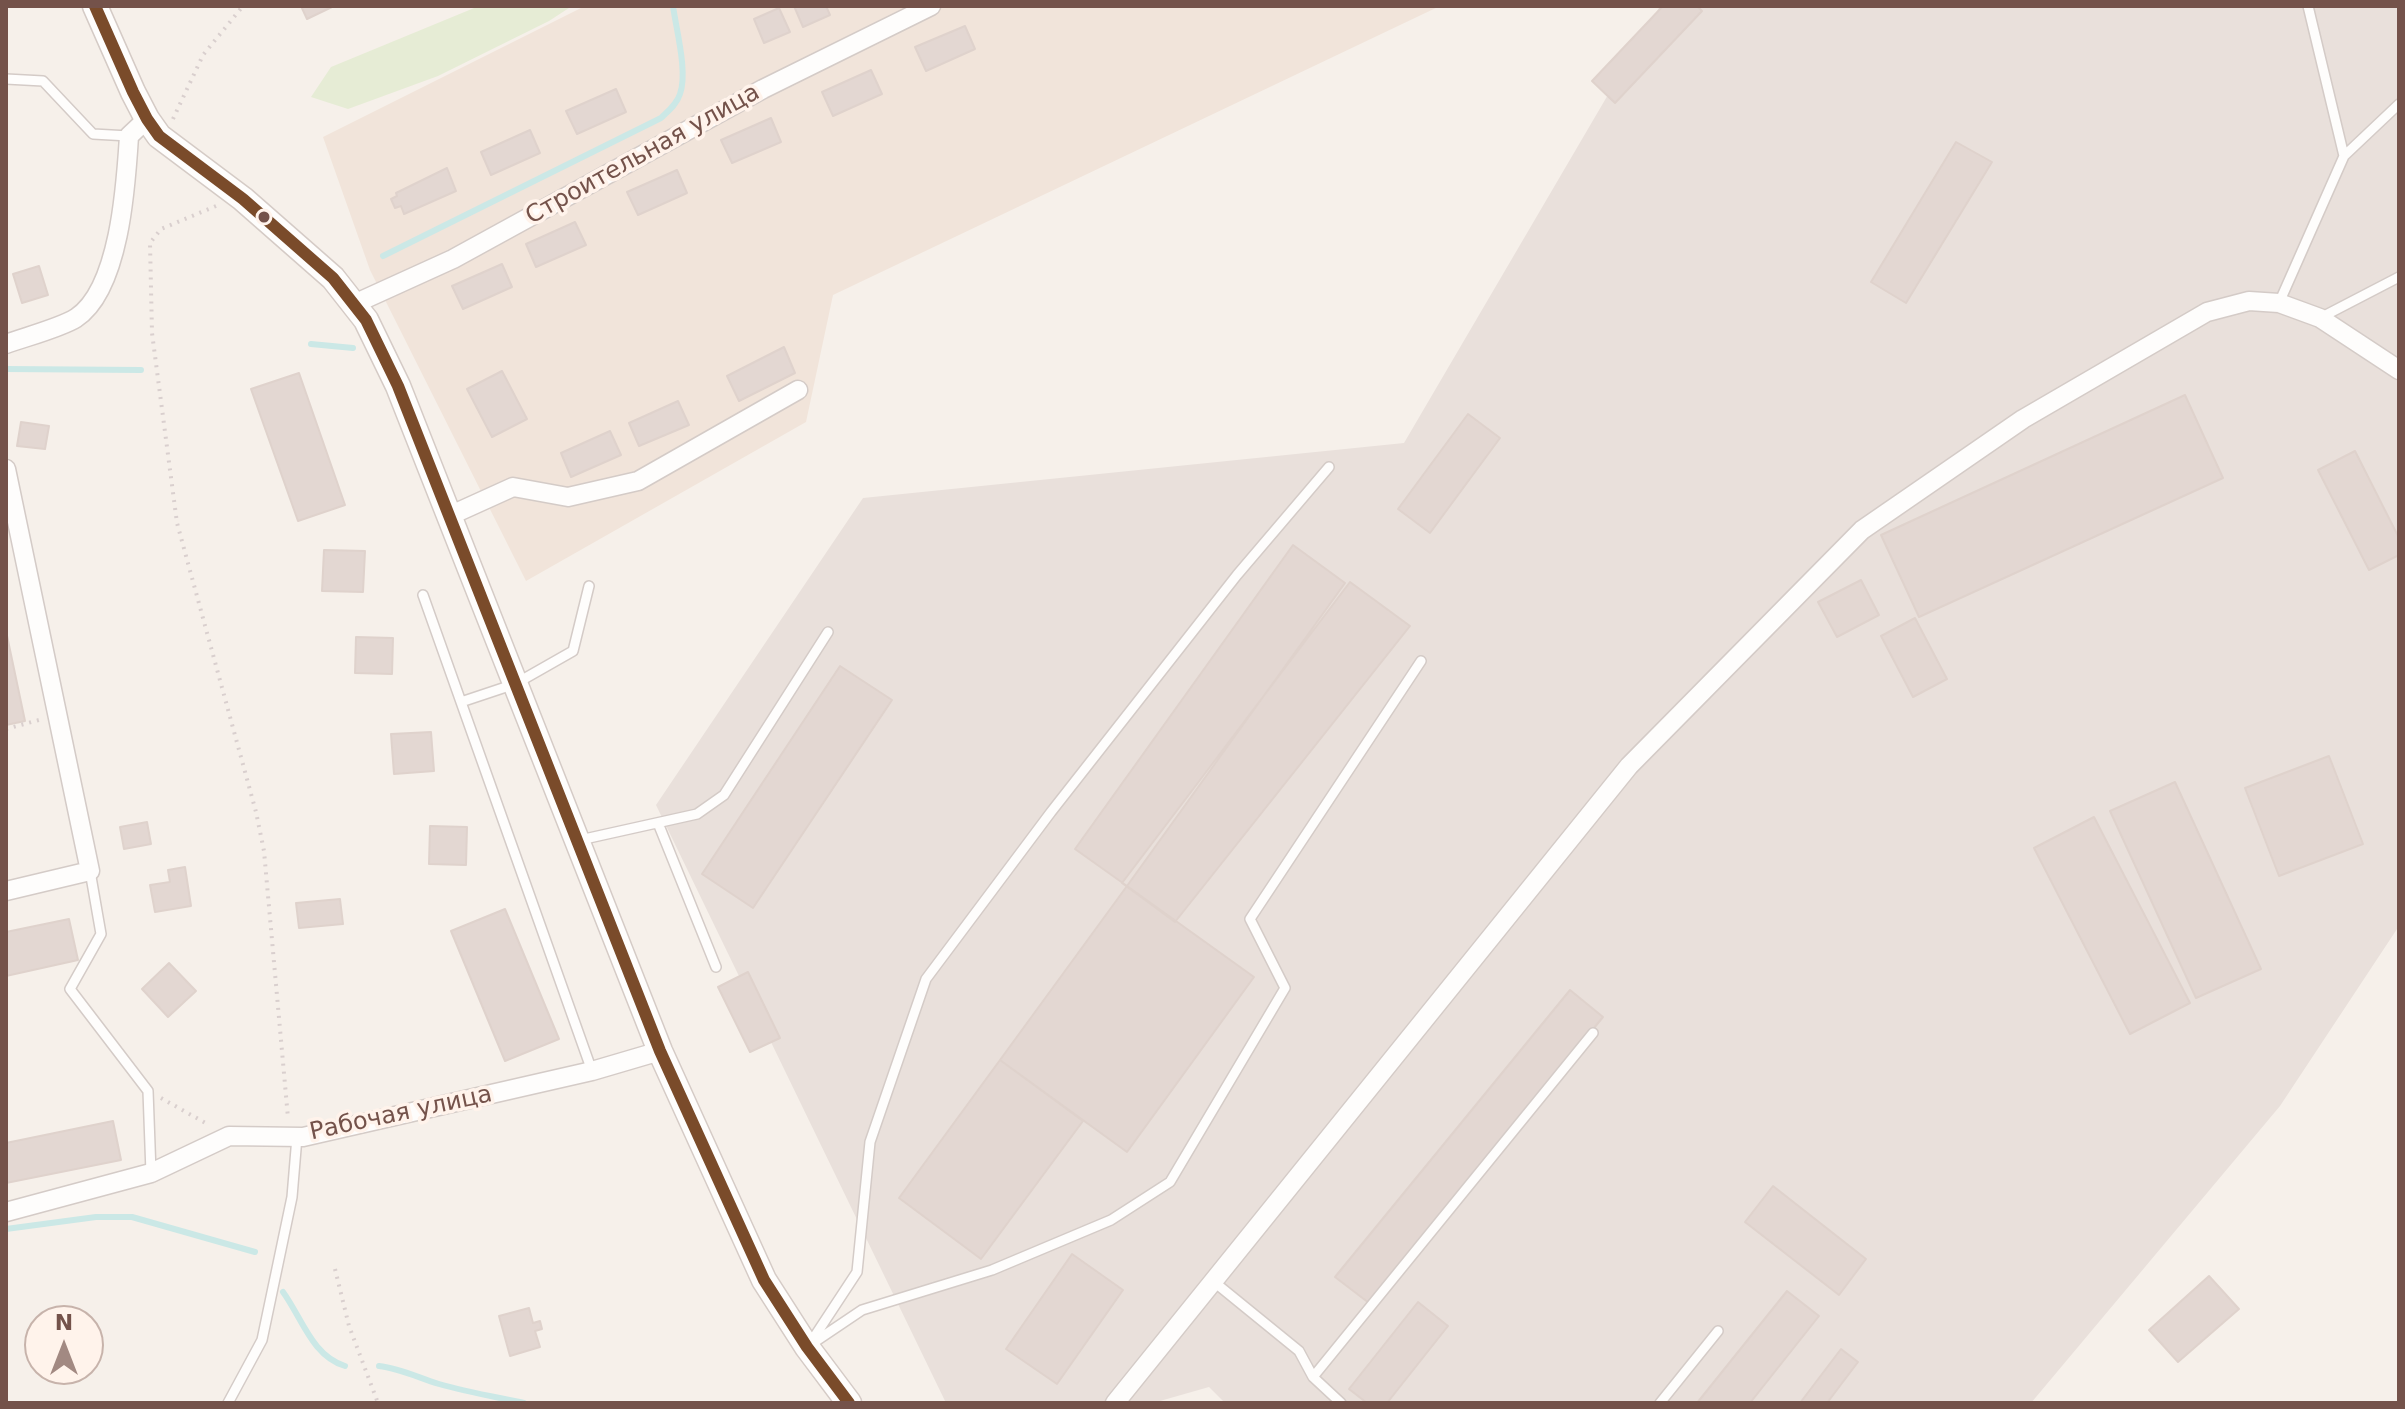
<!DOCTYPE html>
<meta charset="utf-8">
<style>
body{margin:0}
#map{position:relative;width:2405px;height:1409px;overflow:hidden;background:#f6f0ea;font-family:"DejaVu Sans",sans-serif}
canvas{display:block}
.frame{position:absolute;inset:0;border:8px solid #74524a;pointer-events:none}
.north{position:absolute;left:24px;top:1305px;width:80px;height:80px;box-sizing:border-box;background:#fff3eb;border:2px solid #c7b3ab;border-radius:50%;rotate:0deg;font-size:22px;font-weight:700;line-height:32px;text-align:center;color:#74524a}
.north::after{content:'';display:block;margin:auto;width:28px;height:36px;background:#a28982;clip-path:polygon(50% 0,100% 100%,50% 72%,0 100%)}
</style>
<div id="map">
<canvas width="2405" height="1409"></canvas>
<div class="frame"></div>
<div class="north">N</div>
</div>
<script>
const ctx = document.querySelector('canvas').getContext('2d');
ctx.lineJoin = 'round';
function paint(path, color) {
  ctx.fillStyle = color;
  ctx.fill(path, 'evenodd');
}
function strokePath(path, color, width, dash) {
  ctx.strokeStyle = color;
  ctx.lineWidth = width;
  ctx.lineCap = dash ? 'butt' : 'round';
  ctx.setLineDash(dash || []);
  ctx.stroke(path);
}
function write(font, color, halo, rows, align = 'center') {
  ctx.font = font + ' "DejaVu Sans",sans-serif';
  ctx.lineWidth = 7;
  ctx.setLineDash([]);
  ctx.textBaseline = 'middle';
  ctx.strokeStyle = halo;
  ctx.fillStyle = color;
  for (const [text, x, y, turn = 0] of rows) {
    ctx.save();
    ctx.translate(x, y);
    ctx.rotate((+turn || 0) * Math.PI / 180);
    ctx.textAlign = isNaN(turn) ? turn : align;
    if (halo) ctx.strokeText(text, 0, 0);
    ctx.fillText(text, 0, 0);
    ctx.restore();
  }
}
const residential = new Path2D(`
 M585,6H1440L833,295L806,422L526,581L370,270L323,137Z`);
const industrial = new Path2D(`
 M1660,6H2399V926L2280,1106L2031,1403H1225L1209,1387L1153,1403H946L656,805L863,498L1404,443Z`);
const green = new Path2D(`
 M479,6H572L549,21L438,76L348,109L311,97L331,67Z`);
const stream = new Path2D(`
 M383,256L661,118C668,111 677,104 680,94C688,72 676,29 673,6
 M311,344L353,348
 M6,369L141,370
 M6,1229L96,1217H132L255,1252
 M283,1292C302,1318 312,1356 345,1366
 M379,1366C399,1368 419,1378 439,1384C467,1392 496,1397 524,1403`);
const building = new Path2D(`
 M301,6H334L307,19Z
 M794,6H826L830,15L803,27Z
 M1663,6H1697L1702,11L1615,103L1592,81Z
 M779,8L790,32L764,43L754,19Z
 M965,26L975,49L926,71L915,47Z
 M871,70L882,94L833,116L822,92Z
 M616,89L626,112L577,134L566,111Z
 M771,118L781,142L732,163L721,140Z
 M530,130L540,153L491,175L481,152Z
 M1956,142L1992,162L1906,303L1871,282Z
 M447,168L456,191L404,214L401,206L395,208L391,199L397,196L396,193Z
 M677,170L687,193L638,215L627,192Z
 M575,222L586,245L536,267L526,244Z
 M502,264L512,287L463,309L452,286Z
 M39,266L48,295L22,303L13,274Z
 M784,347L795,373L739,401L727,376Z
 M502,371L527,419L492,437L467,389Z
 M299,373L345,505L298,521L251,389Z
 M2185,395L2223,478L1919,617L1881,535Z
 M678,401L689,425L639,446L629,423Z
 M1468,414L1500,438L1430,533L1398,509Z
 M21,422L49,426L45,449L17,446Z
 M610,431L621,455L571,477L561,453Z
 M2355,451L2399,538V555L2369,570L2318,470Z
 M1293,545L1345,583L1127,886L1075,849Z
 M324,550L365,551L363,592L322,591Z
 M1861,580L1879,615L1837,637L1818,602Z
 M1350,582L1410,626L1175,922L1122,883Z
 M1915,618L1947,679L1913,697L1881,636Z
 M6,631L25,721L6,725Z
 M356,637L393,638L392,674L355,673Z
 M840,666L892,700L753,908L702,874Z
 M431,732L434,771L394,774L391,734Z
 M2329,756L2363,844L2279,876L2245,788Z
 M2175,782L2261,969L2196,998L2110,811Z
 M2094,817L2190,1003L2130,1034L2034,848Z
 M147,822L151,844L124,849L120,827Z
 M430,826L467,827L466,865L429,864Z
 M185,867L191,906L155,912L150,885L170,882L168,870Z
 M1127,886L1254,977L1127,1152L1000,1060Z
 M340,899L343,924L299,928L296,903Z
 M505,909L559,1039L505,1061L451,931Z
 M69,919L78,960L6,976V932Z
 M169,963L196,991L168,1017L142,989Z
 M748,972L780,1038L750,1052L718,987Z
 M1570,990L1603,1017L1369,1303L1335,1277Z
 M1000,1060L1083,1121L981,1259L899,1198Z
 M113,1121L121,1160L6,1183V1143Z
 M1773,1186L1866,1259L1839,1295L1745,1222Z
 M1072,1254L1123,1290L1057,1384L1006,1349Z
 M2209,1276L2239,1309L2178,1362L2149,1330Z
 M1787,1291L1819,1316L1750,1403H1697Z
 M1418,1302L1448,1326L1387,1403H1367L1349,1389Z
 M529,1308L533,1323L540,1321L542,1329L535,1331L540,1347L510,1356L499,1316Z
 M1841,1349L1858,1362L1827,1403H1800Z`);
const path = new Path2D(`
 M173,119L203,55L243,6
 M216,206L161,229L150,243L152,333L177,523L256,812L264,851L288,1118
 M6,729L39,720
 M161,1098L209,1125
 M335,1269L349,1326L378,1403`);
const lane = new Path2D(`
 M6,79L43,81L93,134L129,136
 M2344,156L2399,104
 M2279,303L2344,156L2308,6
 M2320,318L2399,277
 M423,595L592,1071
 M461,702L515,684L573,651L589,586
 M658,823L716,967
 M580,840L697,814L724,795L828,632
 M90,871L101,934L70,989L148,1091L151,1173
 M1213,1281L1299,1351L1313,1377L1341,1403
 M813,1343L862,1310L992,1270L1111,1220L1170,1182L1285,988L1250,919L1421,661
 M809,1345L857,1272L870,1142L926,979L1051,812L1237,575L1329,467
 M1313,1377L1593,1033
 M228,1403L262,1340L292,1197L297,1137
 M1660,1403L1718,1331`);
const street = new Path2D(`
 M354,304L453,259L763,89L931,6
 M6,344C25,337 60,328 76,318C120,289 126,184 129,136L147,119
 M6,469L90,871L6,891
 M449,516L513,487L568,497L638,481L798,390
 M6,1212L151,1173L229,1136L303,1137L592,1071L660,1051
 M1115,1403L1629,766L1862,530L2023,419L2207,312L2249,301L2279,303L2320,318L2399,370`);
const secondary = new Path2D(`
 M95,6L133,92L147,119L159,136L243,199L333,278L366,320L398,386L660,1051L764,1280L807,1347L849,1403`);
const bus1 = new Path2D(`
 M95,6L133,92L147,119L159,136L243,199L333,278L366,320L398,386L660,1051L764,1280L807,1347L849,1403`);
const markers = [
 [264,217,7,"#74524a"]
];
const streetNames = [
 ["Строительная улица",643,155,-29],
 ["Рабочая улица",401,1114,-12]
];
paint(residential, '#f1e4da');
paint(industrial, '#e9e0db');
paint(green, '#e6ecd5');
strokePath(stream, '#cbe8e6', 6);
paint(building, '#e3d7d2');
strokePath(building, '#dfd2cc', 2);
strokePath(lane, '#d4cbc7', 12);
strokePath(street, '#d4cbc7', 21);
strokePath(secondary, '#d5cbc6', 27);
strokePath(path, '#d9cfce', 4, [2, 6]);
strokePath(lane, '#fefdfc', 9);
strokePath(street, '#fefdfc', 18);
strokePath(secondary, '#fefdfc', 24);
strokePath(bus1, '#7a4b2a', 12);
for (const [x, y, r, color] of markers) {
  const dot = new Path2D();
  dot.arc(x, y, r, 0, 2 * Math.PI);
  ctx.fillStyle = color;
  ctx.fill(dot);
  strokePath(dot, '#fff3eb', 3);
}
write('24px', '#74524a', '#fff3eb', streetNames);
</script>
